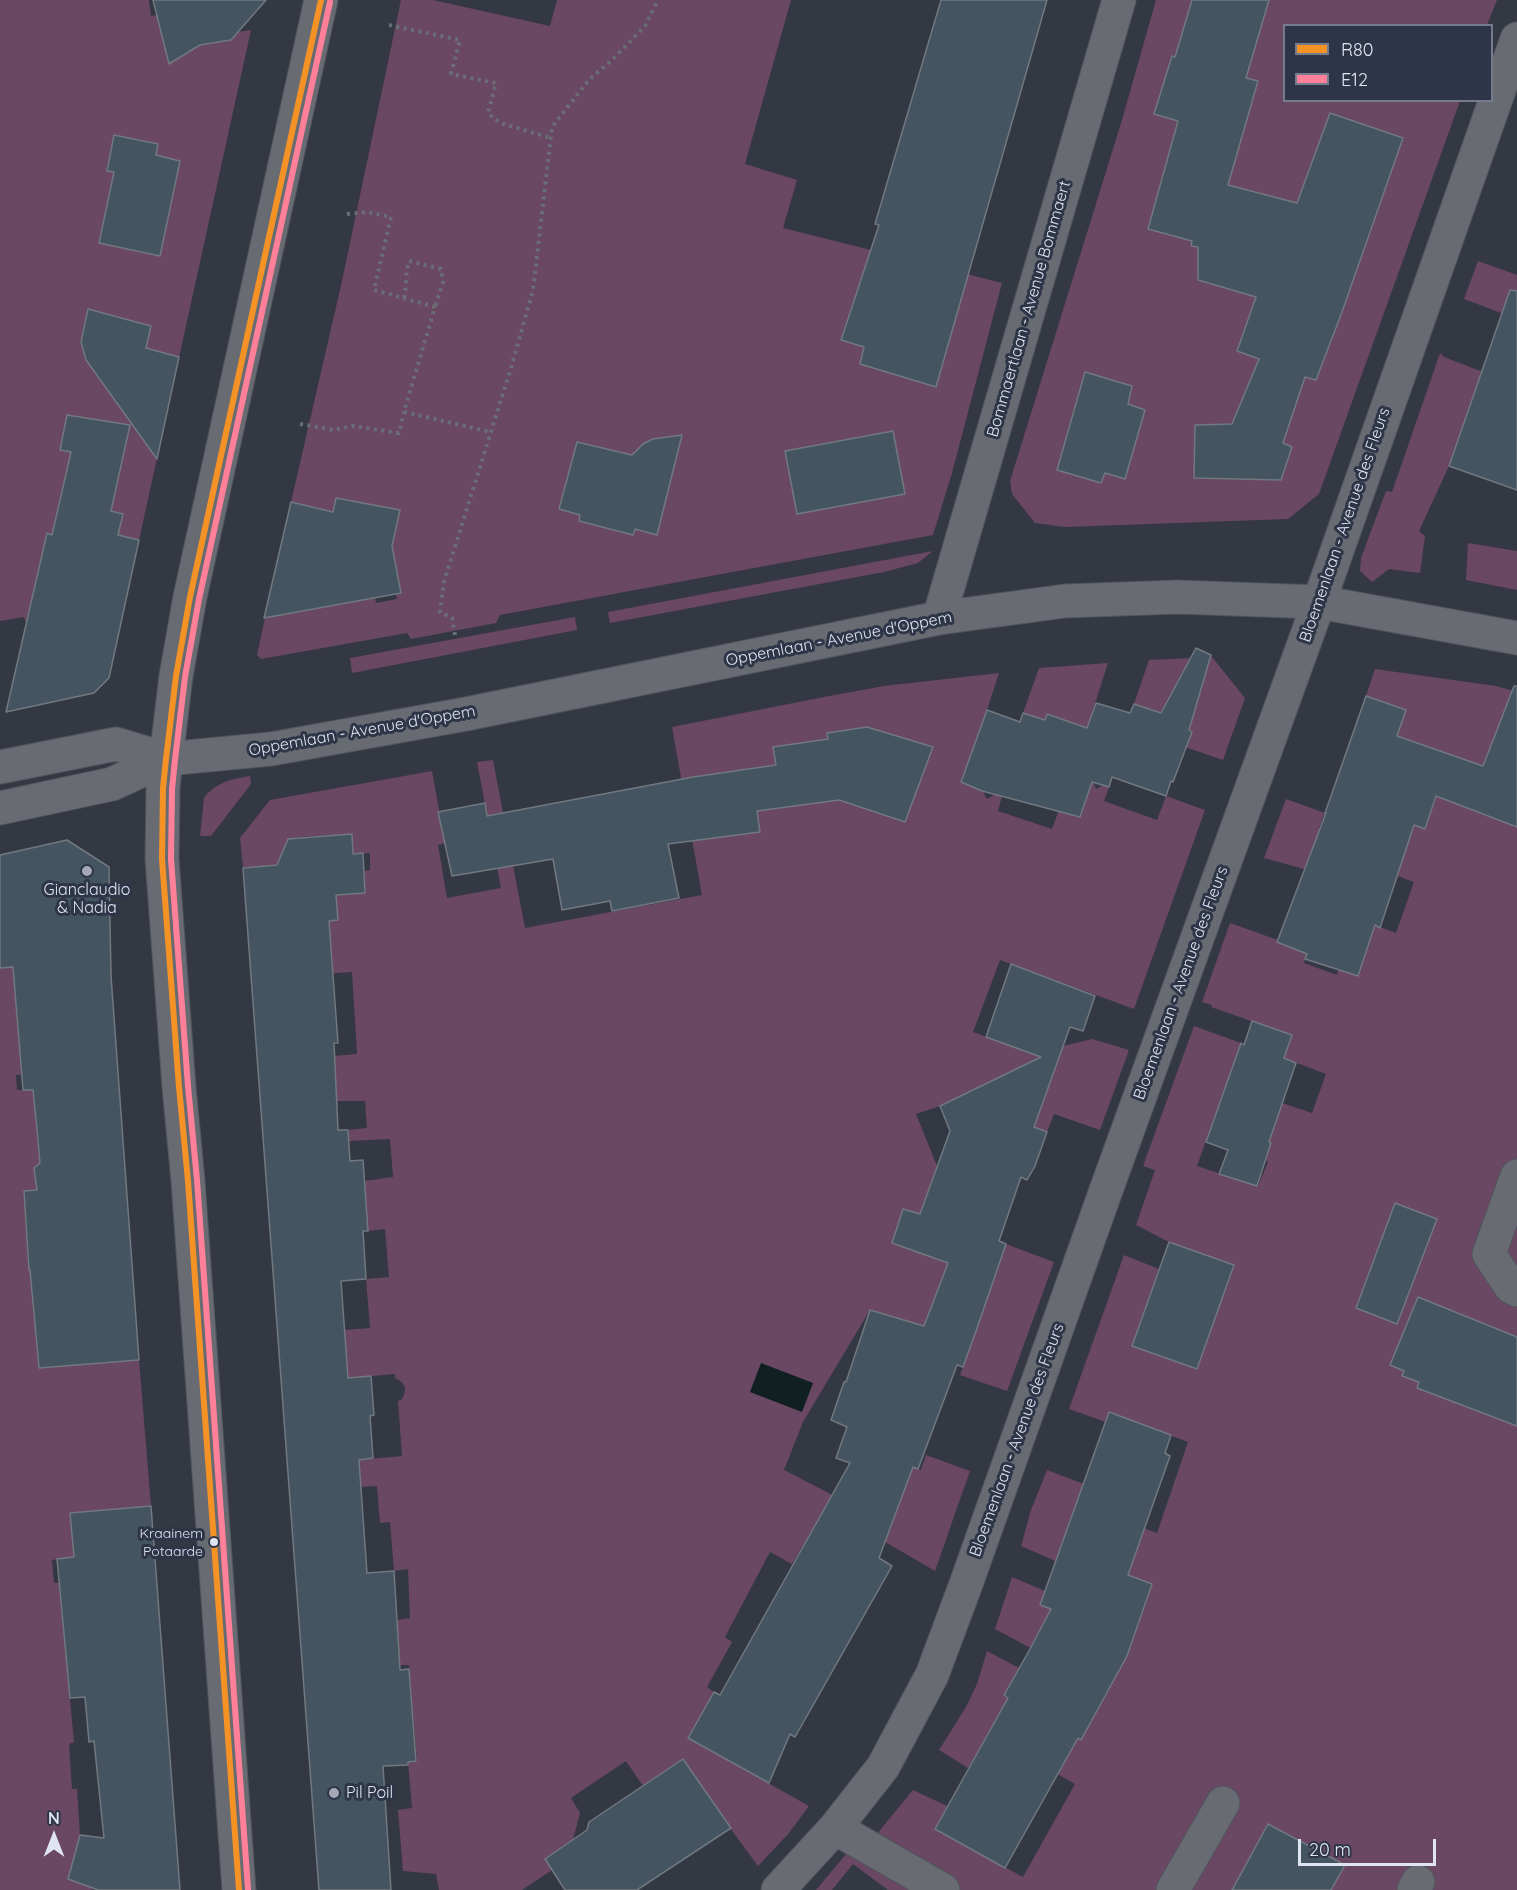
<!DOCTYPE html>
<style>
body{margin:0}
#map{position:relative;width:1517px;height:1890px;overflow:hidden;background:#343842;font-family:Quicksand,sans-serif}
canvas{display:block}
.legend{position:absolute;left:1283px;top:24px;width:210px;height:78px;box-sizing:border-box;background:#2e3548;border:2px solid #757b8c;margin:0;padding:8px 10px;list-style:none;font-size:18px;color:#dfe4f1}
.legend li{display:flex;align-items:center;gap:12px;height:30px}
.legend b{width:30px;border:2px solid #757b8c}
.north{position:absolute;left:24px;top:1806px;width:60px;height:60px;-webkit-text-stroke:4px #2e3548;paint-order:stroke;rotate:0deg;font-size:16px;font-weight:700;line-height:24px;text-align:center;color:#dfe4f1}
.north::after{content:'';display:block;margin:auto;width:21px;height:27px;background:#dfe4f1;clip-path:polygon(50% 0,100% 100%,50% 72%,0 100%)}
.scale{position:absolute;left:1298px;top:1839px;width:138px;height:27px;box-sizing:border-box;border:3px solid #dfe4f1;border-top:0;padding-left:8px;font-size:18px;line-height:21px;white-space:nowrap;color:#dfe4f1;-webkit-text-stroke:4px #2e3548;paint-order:stroke}
</style>
<div id="map">
<canvas width="1517" height="1890"></canvas>
<ul class="legend">
<li><b style="height:8px;background:#f49226"></b>R80</li>
<li><b style="height:8px;background:#ff8098"></b>E12</li>
</ul>
<div class="north">N</div>
<div class="scale">20 m</div>
</div>
<script>
const ctx = document.querySelector('canvas').getContext('2d');
ctx.lineJoin = 'round';
function paint(path, color) {
  ctx.fillStyle = color;
  ctx.fill(path, 'evenodd');
}
function strokePath(path, color, width, dash) {
  ctx.strokeStyle = color;
  ctx.lineWidth = width;
  ctx.lineCap = dash ? 'butt' : 'round';
  ctx.setLineDash(dash || []);
  ctx.stroke(path);
}
function write(font, color, halo, rows, align = 'center') {
  ctx.font = font + ' Quicksand,sans-serif';
  ctx.lineWidth = 6;
  ctx.setLineDash([]);
  ctx.textBaseline = 'middle';
  ctx.strokeStyle = halo;
  ctx.fillStyle = color;
  for (const [text, x, y, turn = 0] of rows) {
    ctx.save();
    ctx.translate(x, y);
    ctx.rotate((+turn || 0) * Math.PI / 180);
    ctx.textAlign = isNaN(turn) ? turn : align;
    if (halo) ctx.strokeText(text, 0, 0);
    ctx.fillText(text, 0, 0);
    ctx.restore();
  }
}
const green = new Path2D(`
 M0,0H149L151,16L170,13L164,44L169,53L238,32L251,30L139,540L118,535L122,514L60,500L52,535L47,533L36,622L26,623L24,617L0,621V629Z
 M401,0H433L550,26L557,0H791L745,164L797,180L783,228L1002,283L952,473L933,535L500,615L496,623L411,639L407,633L261,659L257,655L268,604L279,615L375,598L376,603L397,599L396,594L401,593L395,561L389,559L400,510L337,498L333,512L291,502L342,281Z
 M1156,0H1497L1487,25L1284,26V100L1460,101L1319,494L1288,519L1065,527L1035,523L1012,494L1010,481L1122,120Z
 M1478,261L1517,275V319L1464,299Z
 M1440,353L1444,357L1517,385L1449,466L1419,531L1425,536L1420,573L1389,569L1372,582L1360,571L1361,558L1386,491L1392,492Z
 M1468,543L1517,551V590L1466,580Z
 M933,551L918,563L884,572L610,623L608,612Z
 M575,617L577,630L352,673L350,658Z
 M1212,657L1245,698L1223,760L1185,747L1192,719L1164,708L1161,713L1134,704L1149,660Z
 M1108,663L1087,728L1048,714L1045,720L1023,713L1039,668Z
 M1375,669L1496,686L1517,692L1492,818L1512,825L1517,812V1890H888L853,1864L832,1890H816L852,1847L862,1852L913,1790L947,1806L936,1829L1023,1877L1075,1784L988,1735L968,1768L939,1750L966,1707L977,1684L987,1651L1019,1668L1004,1696L1081,1740L1109,1690L995,1629L1012,1577L1045,1591L1040,1605L1134,1638L1152,1584L1060,1551L1055,1561L1021,1546L1031,1510L1047,1470L1084,1484L1138,1526L1157,1533L1188,1442L1110,1413L1106,1422L1069,1409L1124,1255L1159,1269L1132,1346L1197,1369L1234,1266L1169,1242L1136,1225L1155,1170L1143,1166L1194,1026L1241,1043L1197,1166L1258,1186L1268,1162L1266,1160L1271,1144L1269,1142L1282,1103L1312,1113L1326,1074L1284,1058L1291,1035L1211,1007L1212,1005L1202,1002L1230,923L1278,940L1277,942L1307,954L1304,963L1337,975L1338,970L1358,976L1375,925L1396,933L1414,882L1345,857L1341,863L1311,852L1304,869L1264,858L1286,799L1325,813L1319,828L1364,844L1381,813L1425,829L1445,772L1394,745L1406,710L1366,696Z
 M999,673L987,710L982,790L987,799L996,794L1002,796L998,811L1052,829L1072,774L1093,781L1096,789L1104,785L1109,787L1104,801L1157,820L1166,796L1205,810L1134,1009L1000,960L973,1032L1057,1062L1063,1046L1092,1039L1129,1050L1100,1130L1054,1114L1047,1132L997,1113L984,1084L940,1106L916,1114L937,1166L920,1214L903,1209L995,1276L1006,1244L1054,1262L1007,1391L960,1375L975,1334L928,1316L924,1326L870,1310L803,1422L784,1470L858,1508L913,1467L921,1470L926,1455L970,1471L935,1571L875,1536L866,1551L816,1523L792,1564L770,1552L725,1637L732,1642L707,1687L714,1692L688,1738L809,1806L789,1833L758,1866L730,1828L643,1786L626,1761L571,1798L580,1813L573,1840L546,1859L552,1870L522,1890H439L436,1874L403,1871L398,1810L412,1808L408,1762L417,1761L409,1665H399L397,1620L410,1618L408,1569L394,1571L390,1522L380,1523L377,1486L360,1487L358,1460L402,1456L398,1401L401,1400C408,1390 406,1383 395,1378V1374L281,1384L278,1335L370,1328L366,1279L389,1277L385,1229L368,1231L364,1181L393,1177L390,1139L349,1141L348,1130L367,1128L365,1101H337L334,1056L357,1054L352,972L251,979L248,927L338,920L336,895L365,893L364,871L370,870V853L353,854L352,834L299,837L291,839L284,864L243,868L240,838L270,800L432,771L445,843L438,845L447,898L501,888L477,762L493,760L525,928L702,895L672,727L829,696L884,686Z
 M250,776L251,784L211,836H200L204,798C215,783 231,779 250,776Z
 M111,959L113,1002L16,1010L20,1051L41,1073L16,1075L17,1090H33L40,1163L34,1168L37,1190L24,1192L29,1269L37,1270L39,1368L139,1360L151,1506L71,1513L74,1557L52,1560L54,1583H59L74,1742L69,1744L72,1789H77L80,1835L78,1848L92,1890H0V968Z`);
const water = new Path2D(`
 M761,1363L813,1383L802,1412L750,1392Z`);
const building = new Path2D(`
 M153,0H266L231,40L200,45L169,64Z
 M941,0H1047L936,387L860,364L864,347L841,340L879,225L875,224Z
 M1192,0H1269L1246,78L1258,81L1228,185L1297,203L1330,113L1403,138L1342,312L1316,380L1305,377L1283,443L1292,447L1281,480L1194,478L1195,425L1232,424L1259,359L1237,351L1256,297L1198,280V247L1191,246L1192,241L1148,229L1178,121L1154,114L1172,56L1175,57Z
 M114,135L158,144L156,155L180,161L160,256L99,243L114,172L107,171Z
 M1510,290L1517,291V490L1449,466Z
 M88,309L151,326L146,348L179,357L157,459L86,360L81,342Z
 M1085,372L1132,386L1128,404L1145,410L1125,479L1105,473L1101,483L1057,470Z
 M67,415L130,425L111,511L123,514L118,535L139,540L109,678L94,693L6,712L47,533L52,535L71,452L60,450Z
 M893,431L905,494L797,514L785,451Z
 M682,435L657,535L635,529L633,535L579,521L580,515L559,509L577,442L632,455L643,444L653,439Z
 M336,498L400,510L392,546L401,593L264,618L291,502L333,512Z
 M1196,648L1211,655L1189,730L1192,732L1173,782L1171,781L1166,796L1112,777L1109,787L1092,782L1080,817L982,791L961,782L987,710L1020,722L1023,713L1045,720L1047,714L1087,728L1096,703L1130,713L1134,704L1161,713Z
 M1514,686H1517V827L1436,796L1425,829L1414,825L1380,928L1375,925L1358,976L1305,959L1307,954L1277,942L1326,813H1325L1366,696L1406,710L1397,736L1483,766Z
 M867,727L933,747L905,822L839,800L757,811L760,832L668,844L679,898L612,911L610,901L562,910L553,859L452,876L438,812L485,803L487,816L693,777L776,765L773,747L828,739L827,733Z
 M352,834L353,854L363,853L365,893L336,895L338,920L329,921L338,1043H334L338,1130H348L350,1161L363,1160L368,1231H363L366,1279L341,1281L348,1378L371,1376L374,1415L370,1416L373,1458L359,1460L367,1573L394,1571L400,1670L409,1669L416,1761L408,1762V1765L383,1766L391,1890H319L243,868L277,865L288,839Z
 M67,840L109,867L111,976L139,1360L39,1368L30,1270H29L24,1191L37,1190L34,1168L40,1163L37,1129L33,1090H23L13,967L0,968V855Z
 M1011,964L1095,996L1083,1031L1070,1027L1034,1127L1047,1132L1035,1166L1027,1180L1021,1177L999,1241L1006,1244L975,1334L963,1367L957,1365L918,1469L913,1467L879,1558L892,1566L795,1737L790,1734L769,1783L688,1738L714,1692L720,1695L850,1463L836,1458L847,1427L831,1420L844,1382H846L870,1310L924,1326L948,1263L892,1243L903,1209L920,1214L950,1131L940,1106L1041,1057L986,1037Z
 M1252,1021L1292,1035L1284,1058L1296,1063L1269,1142L1271,1143L1257,1186L1219,1174L1228,1150L1206,1142L1241,1043L1244,1045Z
 M1395,1203L1437,1219L1397,1324L1356,1308Z
 M1169,1242L1234,1265L1197,1369L1132,1346Z
 M1418,1297L1517,1337V1426L1417,1388L1419,1382L1402,1376L1404,1371L1390,1365Z
 M1109,1412L1171,1435L1165,1453L1170,1456L1128,1575L1152,1584L1127,1656L1081,1740L1078,1738L1005,1868L935,1829L1008,1698L1004,1695L1030,1649L1051,1609L1040,1605Z
 M151,1506L180,1890H98L68,1879L80,1835L104,1838L94,1741L89,1742L85,1697L70,1698L57,1559L74,1557L70,1513Z
 M683,1759L731,1828L637,1890H565L545,1859L587,1830L589,1822Z
 M1268,1824L1345,1865L1331,1890H1232Z`);
const path = new Path2D(`
 M389,25L460,40L451,74L496,83L488,113L500,123L551,138
 M347,214L367,212L391,217L374,290L435,307L404,412L491,432
 M404,298C407,285 405,274 409,261L441,269L443,282L435,307
 M300,424L334,430L353,426L399,433L404,412
 M455,635L452,618L440,612L444,582L511,368L533,290L552,127L588,81L613,59L645,26L658,0`);
const minor = new Path2D(`
 M939,618L1119,0
 M0,767L116,744L166,759
 M0,808L112,784L166,759L271,749L466,714L939,618L1065,601L1177,597L1319,602L1517,638
 M1517,1176L1489,1254L1511,1287L1517,1290
 M835,1828L943,1890
 M239,1890L188,1181L179,1087L162,859L163,788L166,759L176,676L190,597L321,0
 M778,1890L835,1828L883,1767L932,1675L966,1584L1105,1193L1319,602L1517,39
 M1173,1890L1223,1803
 M1414,1890L1418,1882`);
const bus1 = new Path2D(`
 M239,1890L188,1181L179,1087L162,859L163,788L166,759L176,676L190,597L321,0`);
const bus2 = new Path2D(`
 M248,1889L197,1180L188,1086L171,859L172,789L175,760L185,677L199,599L330,2`);
const markers = [
 [87,871,6,"#a3a8b4"],
 [214,1542,5,"#dfe4f1"],
 [334,1793,6,"#a3a8b4"]
];
const busNames = [
 ["Kraainem",203,1534],
 ["Potaarde",203,1552]
];
const streetNames = [
 ["Bommaertlaan - Avenue Bommaert",1029,309,-74],
 ["Bloemenlaan - Avenue des Fleurs",1345,525,-71],
 ["Oppemlaan - Avenue d'Oppem",839,639,-11],
 ["Oppemlaan - Avenue d'Oppem",362,731,-10],
 ["Bloemenlaan - Avenue des Fleurs",1181,983,-70],
 ["Bloemenlaan - Avenue des Fleurs",1017,1440,-70]
];
const poiNames = [
 ["Gianclaudio",87,890],
 ["& Nadia",87,908],
 ["Pil Poil",346,1793,"left"]
];
paint(green, '#6a4762');
paint(water, '#101f21');
paint(building, '#445561');
strokePath(building, '#717880', 1.5);
strokePath(minor, '#50545d', 35);
strokePath(path, '#6a6e75', 4, [3, 4.5]);
strokePath(minor, '#686b72', 33);
strokePath(bus1, '#f49226', 6);
strokePath(bus2, '#ff8098', 6);
for (const [x, y, r, color] of markers) {
  const dot = new Path2D();
  dot.arc(x, y, r, 0, 2 * Math.PI);
  ctx.fillStyle = color;
  ctx.fill(dot);
  strokePath(dot, '#2e3548', 2);
}
write('14px', '#dfe4f1', '#2e3548', busNames, 'right');
write('16px', '#dfe4f1', '#2e3548', streetNames);
write('16px', '#dfe4f1', '#2e3548', poiNames);
</script>
